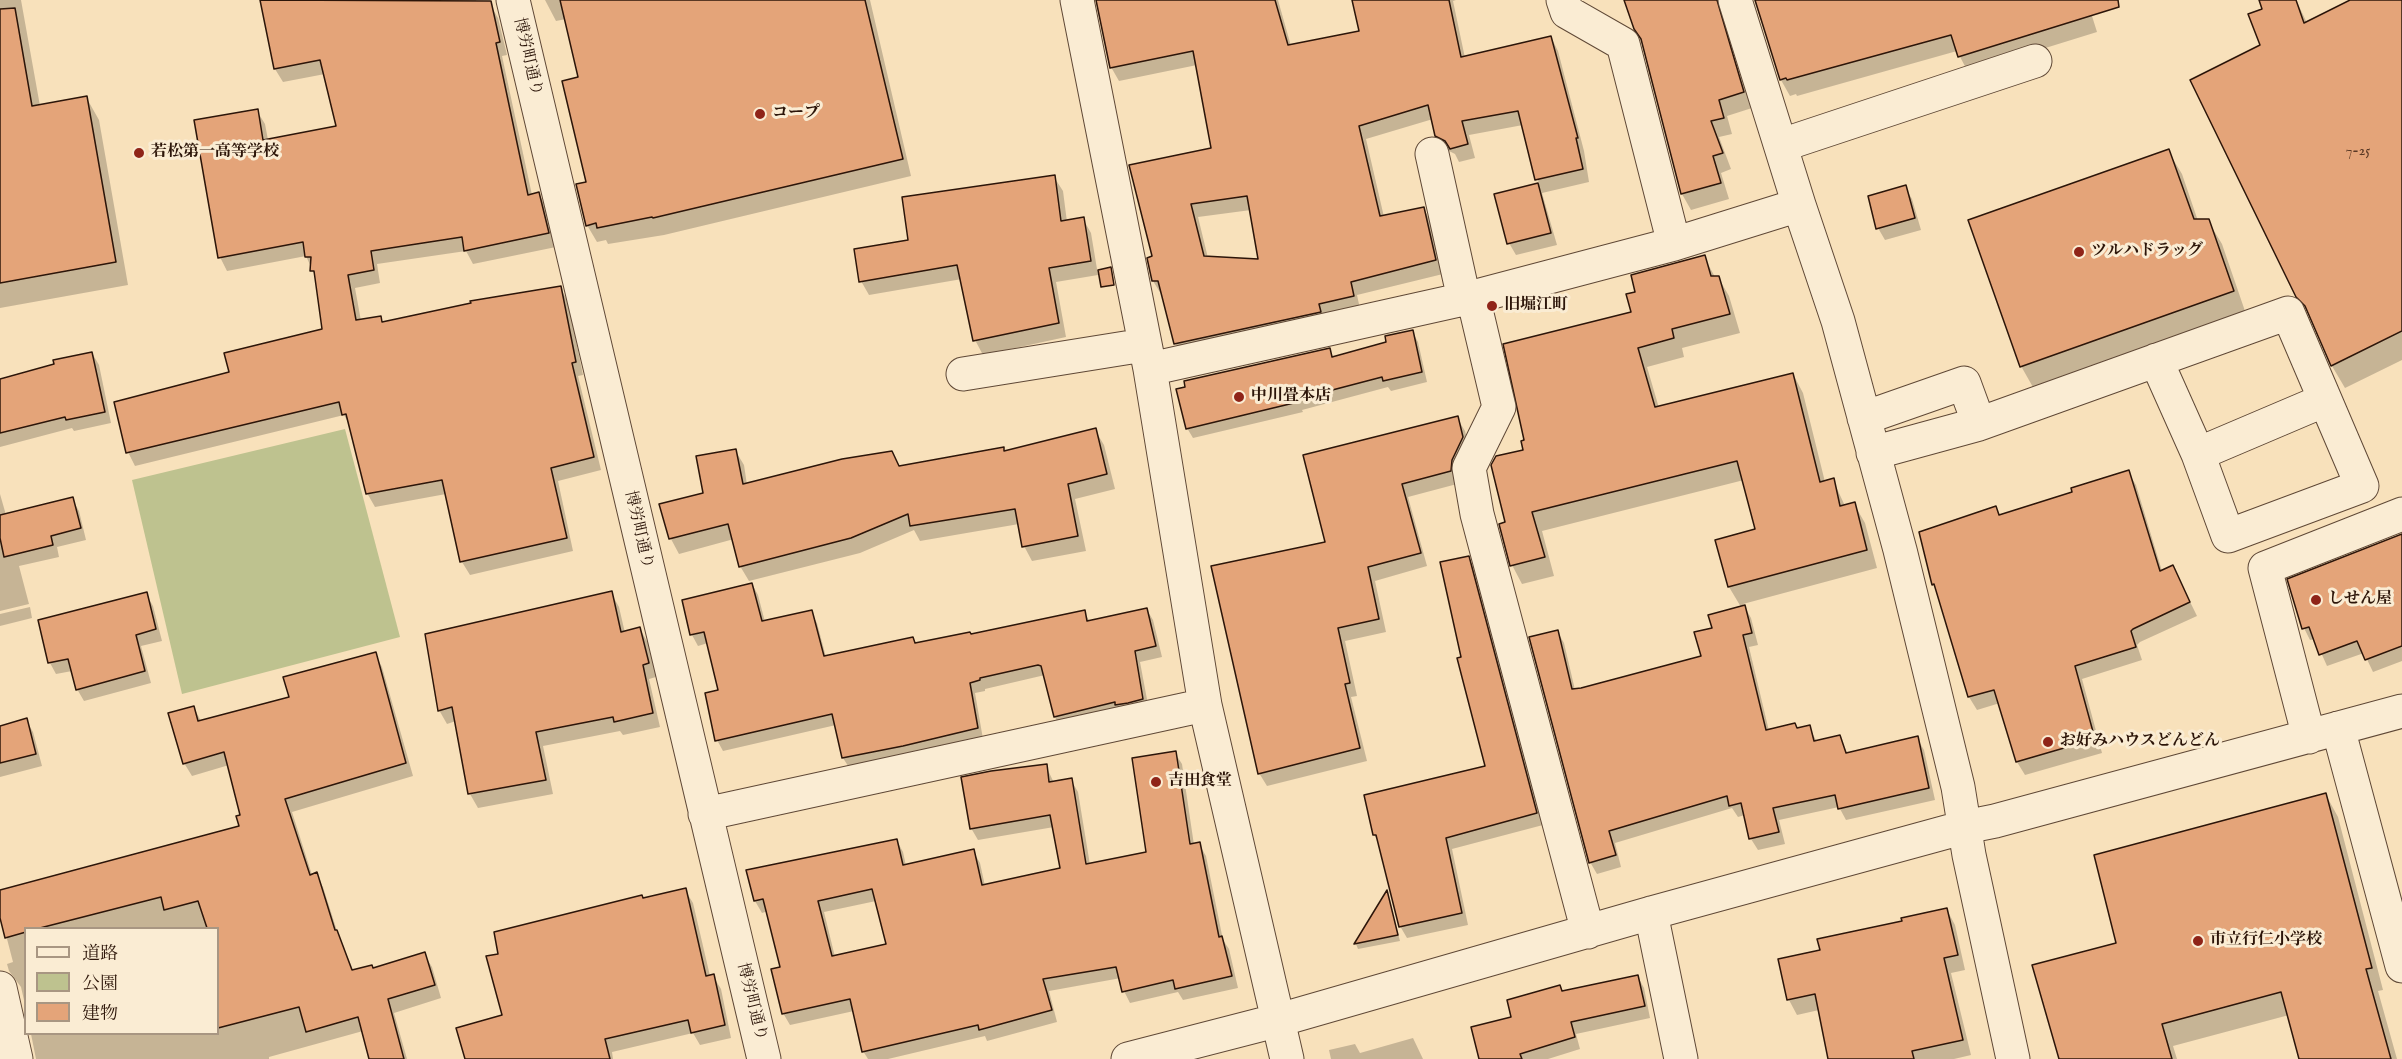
<!DOCTYPE html>
<meta charset="utf-8">
<style>
body{margin:0}
#map{position:relative;width:2402px;height:1059px;overflow:hidden;background:#f8e1bb;font-family:"IM FELL English","Noto Serif JP",serif}
canvas{display:block}
.legend{position:absolute;left:24px;top:927px;width:195px;height:108px;box-sizing:border-box;background:#faecd3;border:2px solid #a89682;margin:0;padding:8px 10px;list-style:none;font-size:18px;color:#2c1509}
.legend li{display:flex;align-items:center;gap:12px;height:30px}
.legend b{width:30px;border:2px solid #a89682}
</style>
<div id="map">
<canvas width="2402" height="1059"></canvas>
<ul class="legend">
<li><b style="height:8px;background:#faecd3"></b>道路</li>
<li><b style="height:16px;background:#bec28f"></b>公園</li>
<li><b style="height:16px;background:#e4a479"></b>建物</li>
</ul>
</div>
<script>
const ctx = document.querySelector('canvas').getContext('2d');
ctx.lineJoin = 'round';
function paint(path, color) {
  ctx.fillStyle = color;
  ctx.fill(path, 'evenodd');
}
function strokePath(path, color, width, dash) {
  ctx.strokeStyle = color;
  ctx.lineWidth = width;
  ctx.lineCap = dash ? 'butt' : 'round';
  ctx.setLineDash(dash || []);
  ctx.stroke(path);
}
function write(font, color, halo, rows, align = 'center') {
  ctx.font = font + ' "IM FELL English","Noto Serif JP",serif';
  ctx.lineWidth = 6;
  ctx.setLineDash([]);
  ctx.textBaseline = 'middle';
  ctx.strokeStyle = halo;
  ctx.fillStyle = color;
  for (const [text, x, y, turn = 0] of rows) {
    ctx.save();
    ctx.translate(x, y);
    ctx.rotate((+turn || 0) * Math.PI / 180);
    ctx.textAlign = isNaN(turn) ? turn : align;
    if (halo) ctx.strokeText(text, 0, 0);
    ctx.fillText(text, 0, 0);
    ctx.restore();
  }
}
const green = new Path2D(`
 M345,429L400,637L182,694L132,480Z`);
const shadow = new Path2D(`
 M0,0H21L40,106L86,97L99,120L128,285L0,308Z
 M260,0H476L478,7L490,4L498,18L507,55L502,56L532,195L539,194L546,207L556,247L473,264L466,251L377,264L380,283L355,288L361,321L380,317L384,324L560,288L568,301L583,375L578,376L601,470L558,481L573,551L470,575L462,562L446,494L375,507L367,493L351,428L344,415L135,466L128,452L231,373L324,330L317,280L306,256L227,271L220,257L257,111L265,124L268,140L338,127L325,74L283,82L275,69Z
 M545,0H870L911,176L664,235L608,244L606,240L597,242L587,225L588,183L580,78L566,19L556,21Z
 M1098,0H1278L1291,46L1361,32L1354,0H1456L1453,1L1465,58L1551,37L1558,51L1584,151L1589,182L1542,193L1557,245L1516,255L1509,243L1496,195L1539,184L1523,125L1469,135L1475,158L1459,162L1455,154L1445,149L1437,135L1433,119L1366,139L1384,217L1424,209L1431,222L1443,274L1357,295L1360,309L1183,357L1176,344L1163,294H1161L1153,281V257L1130,166L1213,150L1197,65L1119,81L1111,67ZM1251,210L1260,261L1208,258L1198,217Z
 M1626,0H1736L1752,108L1727,116L1732,134L1719,137L1731,169L1721,173L1729,199L1691,210L1682,194L1643,42Z
 M1754,0H2087L2097,32L1968,72L1957,51L1797,96L1796,94L1790,96L1781,80Z
 M2271,0H2296L2307,23L2353,0L2402,1V360L2345,388L2332,366L2314,322L2297,296L2261,46L2264,10Z
 M2168,151L2182,174L2198,221H2208L2222,244L2246,314L2034,389L2021,366Z
 M1054,177L1063,191L1067,222L1083,219L1091,233L1098,275L1056,282L1066,337L983,355L975,340L962,279L869,295L861,281L910,241Z
 M1905,187L1912,199L1921,230L1885,240L1878,228Z
 M1704,257L1715,277H1718L1729,296L1740,333L1682,348L1684,357L1647,367L1659,408L1793,374L1803,393L1825,482L1833,480L1845,506L1854,504L1865,523L1877,568L1743,604L1751,618L1758,645L1749,647L1769,731L1809,727L1817,742L1839,736L1848,754L1917,738L1924,750L1935,800L1846,820L1839,807L1779,820L1785,844L1758,850L1751,839L1745,815L1738,817L1732,808L1615,843L1621,867L1597,874L1590,862L1557,631L1564,643L1575,690L1703,657L1713,629L1741,607L1729,587L1757,530L1744,480L1542,531L1554,576L1522,584L1512,565L1506,523L1525,451L1633,314L1637,293Z
 M1412,331L1418,342L1427,382L1391,391L1388,387L1302,410L1303,412L1193,438L1187,428L1329,350L1334,358L1388,344Z
 M92,353L99,365L111,423L74,431L72,428L0,447V380Z
 M1457,418L1465,431L1470,451L1457,484L1408,497L1427,566L1375,581L1386,632L1345,641L1357,696L1351,697L1367,761L1267,786L1259,773L1326,543Z
 M1095,430L1104,445L1115,489L1075,499L1086,551L1032,561L1024,546L1019,524L920,541L914,530L860,553L749,581L740,566L734,539L679,554L671,539L661,505L705,494L735,450L744,465L747,485L891,452L900,467L1003,449L1005,452Z
 M2128,472L2136,485L2162,571L2173,567L2197,616L2140,642L2137,645L2142,660L2082,679L2102,753L2025,775L2017,762L2000,703L1977,710L1969,697L1938,593L1933,584L1996,508L2001,516L2074,493Z
 M0,494L6,515L72,499L79,511L86,540L57,547L59,557L19,566L29,604L0,611Z
 M2402,536V661L2373,672L2364,653L2327,666L2315,639L2310,640L2304,628Z
 M1468,557L1475,569L1543,825L1452,849L1468,925L1407,938L1400,926L1381,845L1374,835L1487,767Z
 M752,584L758,595L765,622L811,612L817,623L826,657L971,636L1084,612L1090,622L1147,610L1153,620L1162,657L1140,662L1149,710L1061,728L1055,717L1045,675L985,689V691L975,693L983,739L850,769L843,758L836,725L723,751L717,740L720,691L708,643L698,646L692,635L684,601Z
 M611,593L619,607L625,633L640,629L648,643L656,677L649,679L660,727L623,735L620,731L543,746L553,794L478,808L470,794L456,721L447,724L439,710Z
 M146,594L153,606L162,641L141,646L151,683L84,701L77,689L72,671L56,674L50,663Z
 M30,607L32,618L0,626V614Z
 M375,654L382,667L413,776L292,812L312,875L316,874L323,887L338,934L354,972L373,970L424,954L432,967L441,998L394,1013L407,1059H371L363,1031L269,1057V1059H36L31,1034H218V928H26V1009L21,987L9,971L7,964L13,962L0,912V892L241,827L242,816L229,765L192,776L184,763L194,708L201,721L291,698Z
 M26,720L33,732L42,766L0,777V727Z
 M1175,753L1182,764L1194,845L1199,844L1206,856L1223,940L1229,949L1238,988L1183,1000L1178,992L1130,1003L1124,991L1121,978L1049,991L1057,1022L987,1041L985,1036L888,1059H868L863,1051L854,1011L790,1025L783,1013L782,969L768,911L762,913L755,901L748,871L897,841L903,852L906,866L973,851L980,863L985,886L1061,869L1054,827L978,840L971,828L1046,766L1054,783L1071,780L1078,792L1090,865L1148,854ZM876,901L888,945L835,957L824,912Z
 M2326,795L2338,817L2383,990L2378,991L2397,1059H2301L2289,1015L2173,1046L2177,1059H2060L2118,944Z
 M685,890L693,903L710,976H713L721,989L731,1038L700,1045L693,1033L612,1052L613,1059H467L504,1016L500,955L643,900Z
 M1387,892L1400,941L1358,949L1356,944Z
 M1947,910L1955,925L1965,970L1951,973L1971,1055L1954,1059H1829L1819,1010L1797,1015L1789,1000L1780,960L1821,951L1903,922Z
 M1638,977L1644,988L1650,1018L1576,1034L1580,1049L1548,1059H1481L1513,1018L1563,993Z
 M1413,1038L1423,1059H1331L1329,1050L1355,1044L1360,1053Z`);
const building = new Path2D(`
 M260,0L491,1L500,42L496,43L528,195L539,192L549,233L464,251L462,237L371,251L374,270L348,275L356,320L381,316L382,322L471,303L470,301L561,286L576,362L572,363L594,457L551,468L567,538L460,562L442,480L366,494L346,414L342,415L339,402L126,453L114,402L229,372L224,353L322,329L314,271H310L311,257H305L303,242L218,258L194,120L258,109L263,140L336,126L320,60L274,69Z
 M560,0H865L903,159L653,218L652,217L597,228L596,223L586,226L576,184L586,182L562,81L578,77Z
 M1096,0H1275L1288,45L1359,31L1352,0H1449L1461,57L1551,36L1578,138H1576L1583,169L1535,180L1518,111L1462,121L1468,144L1450,149L1445,141L1435,136L1428,105L1359,126L1380,216L1424,207L1436,260L1351,282L1354,296L1319,304L1321,312L1174,344L1158,281H1152L1147,258L1152,256L1129,165L1211,148L1193,51L1110,68ZM1247,196L1258,259L1204,256L1191,204Z
 M1624,0H1717L1744,92L1719,100L1724,118L1711,121L1723,153L1713,156L1721,183L1681,194L1641,39L1634,29Z
 M1755,0H2118L2119,7L1958,57L1951,35L1787,80L1786,78L1780,80Z
 M2259,0H2296L2304,23L2350,0H2402V331L2331,366L2305,306L2296,297L2190,80L2260,45L2248,14L2262,9Z
 M15,8L32,106L87,96L116,262L0,283V9Z
 M2169,149L2194,219H2209L2234,291L2020,367L1968,220Z
 M1055,175L1061,221L1084,217L1091,261L1049,268L1059,323L973,341L957,265L859,282L854,249L908,240L902,197Z
 M1538,183L1551,233L1507,244L1494,194Z
 M1906,185L1915,218L1876,229L1868,196Z
 M1705,255L1711,276H1719L1730,314L1672,329L1674,338L1638,348L1655,407L1793,373L1820,482L1834,478L1840,506L1855,502L1867,550L1728,587L1715,540L1755,529L1737,461L1532,512L1545,557L1510,566L1499,524L1505,522L1491,465L1496,456L1523,450L1521,441L1524,440L1503,344L1631,312L1626,294L1635,292L1631,275Z
 M1111,267L1114,285L1101,287L1098,270Z
 M1413,330L1422,372L1383,381L1382,377L1298,399V402L1186,429L1176,389L1185,387L1184,381L1330,348L1332,357L1386,342L1385,336Z
 M92,352L105,412L66,420L65,417L0,433V379L54,364L53,360Z
 M1458,416L1463,437L1452,460L1451,471L1402,484L1421,553L1368,567L1379,619L1338,628L1350,683L1345,684L1360,748L1258,774L1211,566L1325,542L1303,455Z
 M1096,428L1107,474L1068,484L1078,536L1022,547L1015,509L910,526L908,514L851,538L739,567L728,524L669,539L659,504L703,493L696,456L736,449L743,484L842,459L892,451L899,466L1004,447V451Z
 M2129,470L2160,571L2173,565L2190,602L2133,629L2131,631L2136,647L2075,666L2095,739L2016,762L1994,690L1968,697L1934,584L1932,585L1919,532L1996,506L1999,515L2072,492L2071,488Z
 M73,497L81,528L51,536L53,545L4,557L0,538V515Z
 M2402,534V646L2365,660L2357,641L2319,655L2309,627L2302,629L2287,579Z
 M1469,556L1537,813L1446,838L1462,913L1399,927L1376,835H1373L1364,795L1485,766L1457,658L1461,657L1440,562Z
 M752,583L762,621L812,610L824,656L913,637L915,643L970,632L971,634L1085,610L1087,621L1147,608L1156,646L1135,651L1143,699L1128,703L1115,705V702L1054,717L1041,666L1038,665L980,678V680L970,683L978,728L903,746L842,758L832,714L715,741L705,693L718,690L704,632L690,635L682,600Z
 M612,591L621,632L640,627L649,663L643,665L653,713L614,722L613,717L536,732L546,780L468,794L452,707L438,711L425,634Z
 M147,592L156,629L136,635L145,671L76,690L68,659L48,663L38,620Z
 M1745,605L1752,633L1743,635L1766,730L1795,723L1797,728L1810,725L1814,741L1840,735L1846,753L1918,736L1929,788L1838,809L1835,795L1773,808L1779,832L1749,839L1741,803L1729,806L1727,796L1609,831L1616,855L1589,863L1529,637L1558,630L1572,689L1581,688L1701,656L1694,632L1712,628L1708,615Z
 M376,652L406,763L285,799L310,875L317,872L335,930H337L352,970L372,965L373,968L425,952L435,985L388,999L404,1059H369L358,1017L306,1032L299,1007L218,1028V928H207L198,901L164,910L161,897L40,928H26V932L5,938L0,918V890L239,826L236,816L240,815L224,752L183,764L168,713L194,706L198,721L289,697L283,677Z
 M27,718L36,754L0,763V726Z
 M1176,751L1190,844L1200,842L1219,937L1222,936L1232,976L1175,989L1173,980L1122,992L1116,967L1043,979L1052,1010L979,1030L978,1025L862,1052L850,999L782,1014L771,969L780,967L763,899L754,901L746,870L897,839L903,865L974,849L982,885L1060,868L1050,815L970,829L961,777L991,771L1047,764L1049,782L1072,778L1086,864L1146,852L1132,758ZM872,889L886,944L832,956L818,901Z
 M2326,793L2372,968L2366,969L2391,1059H2299L2281,992L2162,1024L2172,1059H2059L2032,965L2116,943L2094,855Z
 M686,888L706,976L714,974L725,1025L691,1033L688,1020L605,1039L610,1059H465L456,1028L502,1015L486,956L498,954L494,932L642,895L643,898Z
 M1387,890L1398,935L1354,944Z
 M1947,908L1958,955L1944,958L1963,1040L1912,1051L1914,1059H1828L1815,994L1787,1000L1778,959L1820,950L1817,939L1902,921L1901,918Z
 M1638,975L1645,1006L1571,1022L1575,1037L1520,1054L1522,1059H1479L1471,1027L1511,1017L1507,1000L1560,985L1562,991Z`);
const minor = new Path2D(`
 M513,0L764,1059
 M1077,0L1150,369L1205,705L1287,1059
 M1563,0L1567,12L1623,44L1674,244
 M1735,0L1799,205L1838,321L1900,550L1958,787L1969,855L2013,1059
 M1782,145L2035,61
 M1432,154L1464,299
 M1473,297L1499,407L1469,468L1477,514L1588,932
 M1150,369L1473,297L1674,244L1799,205
 M963,374L1144,345
 M1864,418L1964,383L1979,424L2288,313L2362,486L2228,536L2198,454L2156,360
 M1873,453L1979,424
 M2198,454L2325,400
 M2338,728L2402,966
 M2309,737L2265,568L2402,514
 M705,814L1205,705
 M1651,913L1681,1059
 M0,988L16,1059
 M1128,1059L1279,1020L1651,913L1965,827L1995,821L2402,711`);
const markers = [
 [760,114,6,"#8f2418"],
 [139,153,6,"#8f2418"],
 [2079,252,6,"#8f2418"],
 [1492,306,6,"#8f2418"],
 [1239,397,6,"#8f2418"],
 [2316,600,6,"#8f2418"],
 [2048,742,6,"#8f2418"],
 [1156,782,6,"#8f2418"],
 [2198,941,6,"#8f2418"]
];
const numberNames = [
 ["7-25",2358,152]
];
const streetNames = [
 ["博労町通り",527,57,77],
 ["博労町通り",638,530,77],
 ["博労町通り",751,1002,76]
];
const poiNames = [
 ["コープ",772,114],
 ["若松第一高等学校",151,153],
 ["ツルハドラッグ",2091,252],
 ["旧堀江町",1504,306],
 ["中川畳本店",1251,397],
 ["しせん屋",2328,600],
 ["お好みハウスどんどん",2060,742],
 ["吉田食堂",1168,782],
 ["市立行仁小学校",2210,941]
];
paint(green, '#bec28f');
paint(shadow, '#0003');
paint(building, '#e4a479');
strokePath(building, '#2c1509', 1.5);
strokePath(minor, '#5f4836', 35);
strokePath(minor, '#faecd3', 33);
for (const [x, y, r, color] of markers) {
  const dot = new Path2D();
  dot.arc(x, y, r, 0, 2 * Math.PI);
  ctx.fillStyle = color;
  ctx.fill(dot);
  strokePath(dot, '#faecd3', 2);
}
write('14px', '#5a3925', null, numberNames);
write('16px', '#2c1509', '#faecd3', streetNames);
write('bold 16px', '#2c1509', '#faecd3', poiNames, 'left');
</script>
